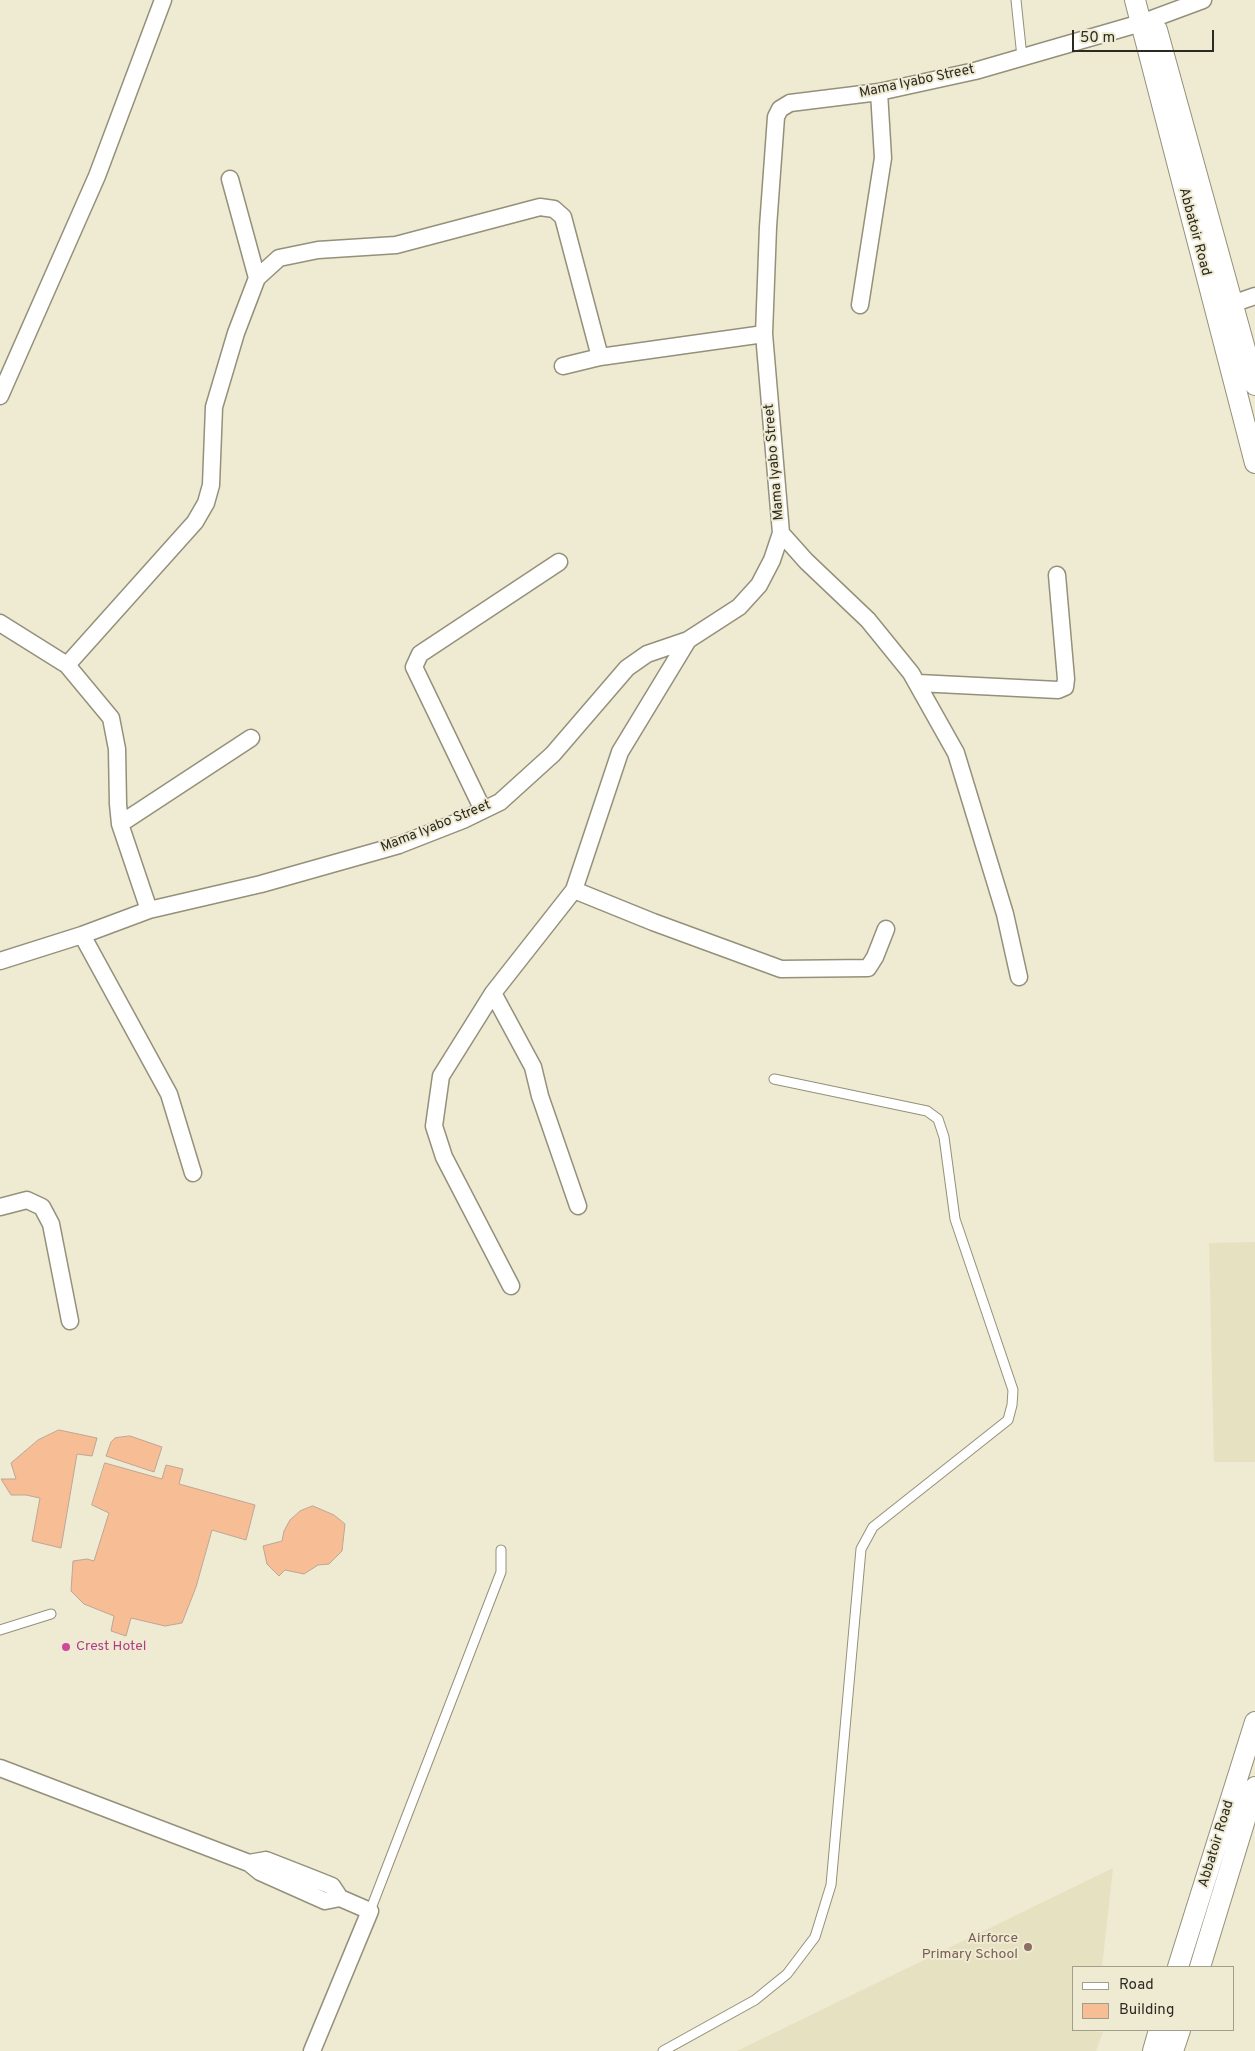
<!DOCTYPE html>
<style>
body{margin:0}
#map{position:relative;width:1255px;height:2051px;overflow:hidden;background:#efead2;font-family:Overpass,sans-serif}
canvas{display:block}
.legend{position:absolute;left:1072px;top:1966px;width:162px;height:65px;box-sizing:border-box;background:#efead2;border:1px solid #a19e8b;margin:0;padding:6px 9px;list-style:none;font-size:15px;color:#2c2b21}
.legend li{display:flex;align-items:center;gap:10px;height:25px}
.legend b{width:25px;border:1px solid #a19e8b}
.scale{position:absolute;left:1072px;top:30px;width:142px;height:22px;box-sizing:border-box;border:2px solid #2c2b21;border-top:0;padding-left:6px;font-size:15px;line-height:18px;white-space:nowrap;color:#2c2b21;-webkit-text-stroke:4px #efead2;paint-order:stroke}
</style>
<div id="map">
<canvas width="1255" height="2051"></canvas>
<ul class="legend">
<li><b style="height:6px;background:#fff"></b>Road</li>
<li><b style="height:14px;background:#f7bd94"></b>Building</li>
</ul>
<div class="scale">50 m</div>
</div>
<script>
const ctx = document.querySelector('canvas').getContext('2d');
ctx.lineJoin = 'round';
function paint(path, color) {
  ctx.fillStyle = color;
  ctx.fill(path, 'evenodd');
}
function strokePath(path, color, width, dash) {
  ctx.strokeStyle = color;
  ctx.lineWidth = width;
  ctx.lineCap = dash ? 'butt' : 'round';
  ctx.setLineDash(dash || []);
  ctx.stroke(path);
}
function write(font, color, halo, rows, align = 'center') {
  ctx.font = font + ' Overpass,sans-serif';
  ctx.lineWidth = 4;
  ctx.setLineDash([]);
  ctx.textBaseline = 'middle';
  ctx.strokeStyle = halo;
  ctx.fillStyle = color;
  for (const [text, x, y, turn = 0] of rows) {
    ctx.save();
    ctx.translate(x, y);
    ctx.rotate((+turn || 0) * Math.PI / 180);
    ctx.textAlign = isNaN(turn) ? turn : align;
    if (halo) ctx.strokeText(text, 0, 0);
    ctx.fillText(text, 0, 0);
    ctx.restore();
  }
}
const built = new Path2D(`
 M1255,1242V1462H1214L1209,1243Z
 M1113,1868L1102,1967H1074V2030L1103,2032L1096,2051H737Z`);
const building = new Path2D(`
 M59,1430L97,1438L92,1456L77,1454L61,1548L32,1541L40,1498L26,1495H11L1,1479H16L11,1463L38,1440Z
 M130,1436L162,1447L154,1472L106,1456L111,1442L115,1438Z
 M105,1463L162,1479L166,1465L183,1469L179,1484L255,1505L246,1540L212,1530L196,1587L182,1623L165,1626L131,1618L126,1636L111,1631L114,1616L84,1604L71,1591L73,1561L87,1559L94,1561L109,1513L92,1505Z
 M313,1506L334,1515L345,1524L342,1551L329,1564L318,1565L304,1574L285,1570L279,1576L267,1564L263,1546L282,1541L284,1531L290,1520L300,1511Z`);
const service = new Path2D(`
 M1016,0L1022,57
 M0,1630L51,1614
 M370,1911L501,1572V1550
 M663,2051L755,2000L787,1974L815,1937L831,1885L861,1549L873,1527L1008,1420L1012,1405L1013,1390L955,1219L944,1137L938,1119L927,1111L774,1079`);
const minor = new Path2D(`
 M230,179L257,278
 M1232,304L1255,296
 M860,305L883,158L879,92
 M563,366L600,357L764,334
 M0,396L97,176L163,0
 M781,533L806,561L868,620L911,673L956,753L1005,914L1019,977
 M0,623L67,665L111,718L117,749L118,804L120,824L149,910
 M67,665L195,522L206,503L211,485L214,407L236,333L257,278L279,258L318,250L396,245L540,207L554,209L563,217L600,357
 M918,683L1058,690L1065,687L1066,679L1057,575
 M483,810L414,667L420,654L559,562
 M120,824L251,738
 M574,890L653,922L781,969L868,968L875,957L886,929
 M82,935L169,1094L193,1173
 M0,961L82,935L149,910L261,884L399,845L463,820L500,802L553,754L627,668L647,654L688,640L739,607L759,585L772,560L781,533L764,334L768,227L776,117L780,109L790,103L879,92L975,71L1141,23L1203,0
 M493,993L533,1067L540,1096L578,1206
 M0,1207L27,1200L42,1207L51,1224L70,1321
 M511,1286L444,1157L434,1126L441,1076L493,993L574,890L620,752L688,640
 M0,1768L249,1863L260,1872L325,1901L340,1898L370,1911L312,2051
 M249,1863L266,1860L312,1878L332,1886L340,1898`);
const tertiary = new Path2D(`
 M1135,0L1255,463
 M1157,30L1255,385
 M1178,1967L1255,1722
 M1200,1967L1255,1787
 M1153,2051L1159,2030
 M1173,2051L1180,2030`);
const markers = [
 [66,1647,5,"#d1479c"],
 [1028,1947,5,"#8d6e63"]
];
const streetNames = [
 ["Mama Iyabo Street",917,82,-12],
 ["Abbatoir Road",1194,232,75],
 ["Mama Iyabo Street",775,462,-95],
 ["Mama Iyabo Street",436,827,-22],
 ["Abbatoir Road",1217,1844,-73]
];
const hotelNames = [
 ["Crest Hotel",76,1647]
];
const educationNames = [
 ["Airforce",1018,1939],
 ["Primary School",1018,1955]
];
paint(built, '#e6e1c1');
paint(building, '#f7bd94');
strokePath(building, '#bca697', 1);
strokePath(service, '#94907a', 11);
strokePath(minor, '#94907a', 19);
strokePath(tertiary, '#94907a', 22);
strokePath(service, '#fff', 9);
strokePath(minor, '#fff', 16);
strokePath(tertiary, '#fff', 20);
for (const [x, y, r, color] of markers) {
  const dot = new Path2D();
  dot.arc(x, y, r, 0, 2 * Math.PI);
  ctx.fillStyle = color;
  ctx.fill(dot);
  strokePath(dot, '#efead2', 2);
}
write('14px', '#2c2b21', '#efead2', streetNames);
write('14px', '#b23c85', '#efead2', hotelNames, 'left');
write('14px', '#785e54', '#efead2', educationNames, 'right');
</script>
